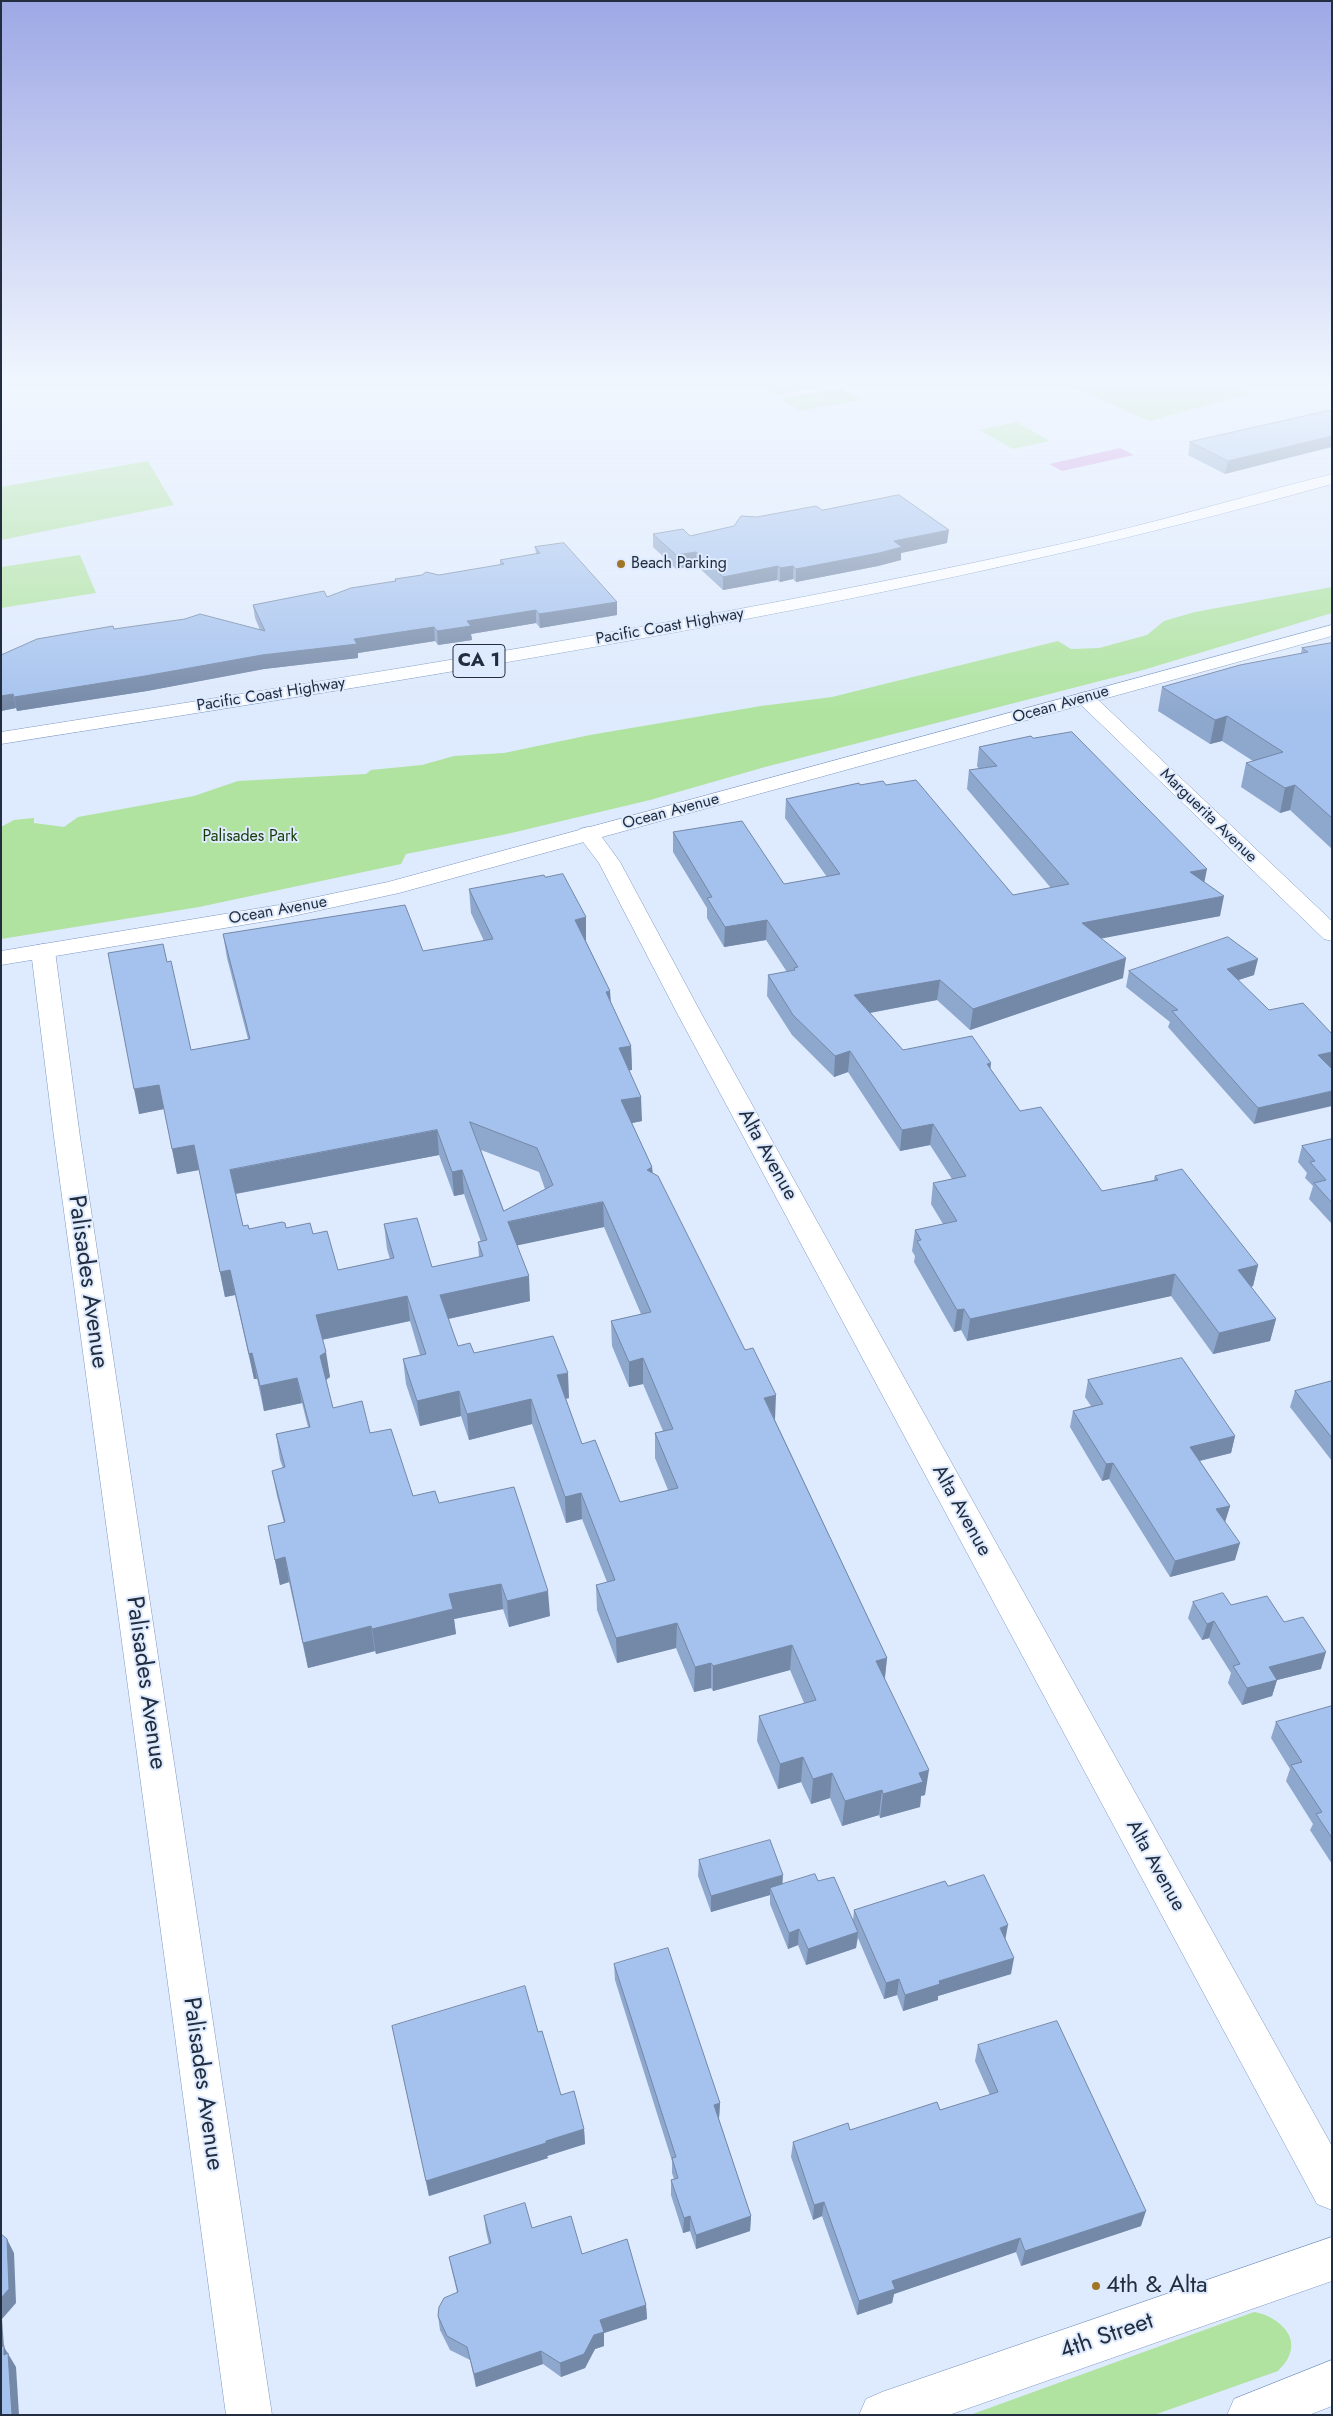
<!DOCTYPE html>
<style>
body{margin:0}
#map{position:relative;width:1333px;height:2416px;overflow:hidden;background:#deeafd;font-family:Jost,sans-serif}
canvas{display:block}
.frame{position:absolute;inset:0;border:2px solid #222e3f;pointer-events:none}
</style>
<div id="map">
<canvas width="1333" height="2416"></canvas>
<div class="frame"></div>
</div>
<script>
const ctx = document.querySelector('canvas').getContext('2d');
ctx.lineJoin = 'round';
function paint(path, color) {
  ctx.fillStyle = color;
  ctx.fill(path, 'evenodd');
}
function strokePath(path, color, width, dash) {
  ctx.strokeStyle = color;
  ctx.lineWidth = width;
  ctx.lineCap = dash ? 'butt' : 'round';
  ctx.setLineDash(dash || []);
  ctx.stroke(path);
}
function write(font, color, halo, rows, align = 'center') {
  ctx.font = font + ' Jost,sans-serif';
  ctx.lineWidth = 4;
  ctx.setLineDash([]);
  ctx.textBaseline = 'middle';
  ctx.strokeStyle = halo;
  ctx.fillStyle = color;
  for (const [text, x, y, turn = 0] of rows) {
    ctx.save();
    ctx.translate(x, y);
    ctx.rotate((+turn || 0) * Math.PI / 180);
    ctx.textAlign = isNaN(turn) ? turn : align;
    if (halo) ctx.strokeText(text, 0, 0);
    ctx.fillText(text, 0, 0);
    ctx.restore();
  }
}
const green = new Path2D(`
 M792,377H823L836,384L777,395L757,384Z
 M1062,377H1210L1250,393L1150,421L1053,379Z
 M840,388L860,400L800,411L781,399Z
 M1016,422L1050,441L1013,449L979,430Z
 M148,461L174,505L1,540V487Z
 M80,555L96,593L1,608V567Z
 M1332,587V613L1143,670L765,767L650,800L507,834L406,854L401,864L199,907L1,939V827L14,820L34,818V823L64,827L78,817L194,796L238,781L366,774L371,770L422,765L454,756L504,753L590,735L761,706L832,697L1058,641L1071,649L1099,648L1147,635L1164,621L1195,612Z
 M1254,2312C1274,2315 1301,2334 1288,2358C1286,2363 1281,2367 1278,2371L1154,2415H970Z`);
const water = new Path2D(`
 M1120,448L1134,455L1062,471L1049,464Z`);
const minor = new Path2D(`
 M1085,692L1092,694L1332,921V941L1324,939L1078,702L1075,698L1078,694Z
 M588,827L596,829L620,862L701,1013L1332,2146V2210L1317,2204L677,1013L599,863L577,834L580,829Z
 M43,944L51,946L55,951L80,1137L272,2415H226L54,1137L31,951L35,946Z
 M1332,2237V2281L949,2415H859L866,2399L882,2392Z
 M1332,2360V2406L1309,2415H1227L1234,2399Z`);
const major = new Path2D(`
 M1332,625V636L399,893L279,919L1,965V951L279,905L388,882Z`);
const highway = new Path2D(`
 M1332,474V484C896,606 448,673 1,744V732C356,676 711,621 1061,544C1152,524 1241,497 1332,474Z`);
const wall = new Path2D(`
 M1332,410L1225,474L1188,455L1190,442Z
 M822,510L947,543L901,553V560L878,566L796,582L793,579L780,582L777,580L723,590L696,565L676,569L653,547V534L690,536L734,526L757,517Z
 M535,547L617,602V615L540,628L536,623L471,634L472,640L438,645L435,641L358,653V658L264,669L147,691L17,711L16,708L1,711V655L114,629L260,630L255,618L253,605L327,597L395,581V579L439,575L500,565V560L536,554Z
 M1332,643V849L1290,810L1280,813L1241,787L1246,763L1253,761L1222,741L1210,744L1158,711L1162,687L1301,653L1302,648Z
 M979,747L1204,882L1220,916L1101,938L1123,978L970,1030L937,1000L870,1013L903,1050L991,1070L1020,1111L1102,1191L1154,1180L1155,1176L1258,1265L1253,1286L1251,1287L1276,1319L1270,1341L1213,1354L1171,1296L967,1341L961,1330L954,1332L914,1262L915,1256L912,1251L915,1230L943,1224L931,1204L933,1183L952,1179L930,1145L900,1151L848,1072L834,1077L792,1035L767,996L768,975L787,972L766,940L724,947L707,918V908L673,852V832L784,884L827,877L785,818L786,799L860,785H886L1013,895L1051,888L967,789L969,770L979,769L977,766Z
 M469,889L586,940V941L610,991L611,1003L631,1046L632,1070H629L642,1121L632,1123L652,1167L653,1173L775,1420L887,1658L885,1679L925,1795L921,1796L920,1807L880,1818L879,1815L842,1826L830,1798L811,1804L801,1782L778,1789L757,1741L759,1716L804,1703L790,1670L713,1691L711,1688L694,1692L676,1648L617,1663L597,1610L596,1585L607,1582L582,1519L566,1523L532,1424L469,1440L461,1416L420,1426L406,1384L403,1359L420,1355L410,1321L322,1340L330,1377L326,1380L333,1408L370,1433L413,1496L439,1503L550,1616L509,1627L503,1609L454,1619L456,1634L376,1654L375,1651L308,1668L289,1582L280,1585L268,1526L284,1523L277,1496L272,1471L283,1468L280,1460L276,1434L308,1427L302,1403L264,1411L257,1379H254L235,1295L225,1297L199,1170L177,1174L164,1109L139,1114L167,962L191,1050L248,1039L227,958L223,934L423,951L484,941L471,913ZM481,1150L539,1172L545,1189L504,1211ZM439,1155L454,1196L464,1194L481,1242H478L479,1257L432,1267L384,1224L387,1249L390,1259L338,1270L313,1234L286,1228L249,1229L243,1226L236,1194ZM604,1227L641,1314L611,1321L612,1346L629,1387L643,1384L663,1431L655,1433V1458L668,1490L620,1502L582,1444L566,1399L569,1398L458,1346L448,1319L530,1301L517,1245Z
 M1129,971L1254,975L1238,980L1269,1010L1332,1067H1330L1254,1124L1168,1027L1170,1022L1126,987Z
 M1332,1139V1223H1331L1309,1199L1313,1186L1305,1178L1307,1173L1298,1162L1302,1146Z
 M1088,1380L1235,1436L1231,1453L1200,1461L1230,1506L1225,1522L1235,1560L1170,1577L1109,1479L1102,1481L1070,1427L1073,1411L1091,1406L1085,1397Z
 M1332,1381V1461L1290,1407L1295,1391Z
 M1193,1602L1231,1605L1284,1622L1321,1669L1277,1680L1272,1696L1242,1705L1228,1683L1231,1673L1209,1638L1202,1640L1188,1618Z
 M1332,1706V1864L1310,1830L1313,1824L1286,1781L1290,1769L1271,1738L1276,1722Z
 M699,1860L783,1884L818,1881L853,1920L854,1910L948,1886L1006,1940L1011,1974L938,1996V2000L903,2011L897,1995L884,1999L858,1938L856,1948L806,1965L798,1945L788,1949L770,1904V1895L711,1912L698,1876Z
 M614,1964L720,2103L719,2119L751,2216L750,2231L696,2249L690,2231L683,2233L671,2195V2180L674,2179L672,2173V2161L615,1980Z
 M392,2026L538,2032L561,2095L584,2129L585,2144L547,2156L548,2158L429,2196Z
 M978,2045L1141,2226L1021,2266L1016,2252L894,2294L892,2303L857,2315L822,2216L813,2220L791,2157L793,2142L850,2130L940,2110L990,2095L975,2061Z
 M484,2216L532,2228L582,2254L646,2305L647,2319L604,2333V2346L595,2349L585,2368L561,2377L543,2364L476,2387L470,2360L450,2350L440,2330L438,2316L457,2292L452,2271L449,2257L489,2244L486,2231Z`);
const shadedWall = new Path2D(`
 M1332,436V447L1225,474L1228,461Z
 M949,530L947,543L901,553V560L878,566L796,582V569L894,541Z
 M696,552V565L676,569V555Z
 M778,566L777,580L723,590V577Z
 M793,566V579L780,582V568Z
 M617,602V615L540,628L539,614Z
 M536,610V623L471,634L472,640L438,645L437,631L467,621Z
 M434,627L435,641L358,653V658L264,669L147,691L17,711L14,697L354,639Z
 M13,694L16,708L1,711V696Z
 M1227,716L1222,741L1210,744L1215,720Z
 M1295,785L1290,810L1280,813L1285,788Z
 M1207,869L1203,889L1190,872Z
 M1224,896L1220,916L1078,943L1082,923Z
 M586,917V940L576,943L575,920Z
 M767,920L766,940L724,947L725,927Z
 M1126,958L1123,978L970,1030L973,1009Z
 M1258,959L1254,975L1223,985L1227,969Z
 M940,980L937,1000L853,1016L854,995Z
 M610,991L611,1015L606,992Z
 M631,1046L632,1070L619,1072V1048Z
 M850,1051L848,1072L834,1077L835,1056Z
 M1332,1052V1067L1314,1071L1318,1055Z
 M991,1063L989,1084L987,1064Z
 M159,1085L164,1109L139,1114L134,1089Z
 M1332,1091V1106L1254,1124L1258,1108Z
 M641,1097L642,1121L622,1125L621,1100Z
 M933,1124L930,1145L900,1151L902,1130Z
 M437,1130L439,1155L234,1194L230,1170Z
 M194,1145L199,1170L177,1174L172,1149Z
 M652,1167L653,1192L647,1170Z
 M462,1170L464,1194L454,1196L452,1172Z
 M603,1202L604,1227L510,1247L508,1222Z
 M1258,1265L1253,1286L1233,1291L1238,1270Z
 M230,1270L235,1295L225,1297L220,1272Z
 M1175,1274L1171,1296L967,1341L970,1319Z
 M529,1276L530,1301L443,1320L440,1295Z
 M407,1296L410,1321L320,1340L316,1315Z
 M964,1309L961,1330L954,1332L957,1310Z
 M1276,1319L1270,1341L1213,1354L1219,1333Z
 M326,1352L330,1377L324,1381L320,1356Z
 M252,1353L257,1379H254L249,1354Z
 M643,1358V1384L629,1387V1362Z
 M568,1373L569,1398L558,1400L557,1375Z
 M297,1378L302,1403L264,1411L260,1386Z
 M459,1391L461,1416L420,1426L417,1401Z
 M776,1395L775,1420L764,1398Z
 M531,1399L532,1424L469,1440L467,1414Z
 M1235,1436L1231,1453L1186,1464L1190,1447Z
 M1113,1463L1109,1479L1102,1481L1106,1464Z
 M581,1493L582,1519L566,1523L565,1497Z
 M1230,1506L1225,1522L1216,1509Z
 M1240,1543L1235,1560L1170,1577L1175,1561Z
 M285,1557L289,1582L280,1585L275,1560Z
 M501,1584L503,1609L454,1619L456,1634L376,1654L372,1629L449,1594Z
 M548,1591L550,1616L509,1627L507,1601Z
 M1214,1621L1209,1638L1202,1640L1207,1624Z
 M677,1623L676,1648L617,1663L616,1638Z
 M371,1626L375,1651L308,1668L303,1643Z
 M792,1645L790,1670L713,1691V1666Z
 M1326,1652L1321,1669L1277,1680L1272,1696L1242,1705L1247,1688L1269,1667Z
 M887,1658L884,1683L876,1661Z
 M711,1663V1688L694,1692L695,1667Z
 M803,1757L801,1782L778,1789L780,1764Z
 M929,1770L925,1795L921,1796L920,1807L880,1818L883,1794L919,1773Z
 M832,1773L830,1798L811,1804L813,1779Z
 M882,1790L879,1815L842,1826L845,1801Z
 M783,1875L782,1891L770,1888V1895L711,1912V1896Z
 M1008,1925L1005,1941L1000,1928Z
 M799,1929L798,1945L788,1949L789,1933Z
 M858,1932L856,1948L806,1965L808,1949Z
 M1014,1958L1011,1974L938,1996V2000L903,2011L905,1995L939,1981Z
 M899,1979L897,1995L884,1999L886,1983Z
 M720,2103L719,2118L714,2120V2105Z
 M584,2129L585,2144L547,2156L548,2158L429,2196L426,2181L546,2141Z
 M824,2202L822,2216L813,2220L814,2205Z
 M1146,2211L1141,2226L1021,2266L1025,2251Z
 M690,2216V2231L683,2233L684,2218Z
 M751,2216L750,2231L696,2249V2235Z
 M1020,2238L1016,2252L894,2294L892,2303L857,2315L859,2301L892,2281Z
 M7,2239L14,2253L16,2303L2,2319L4,2347L16,2367L19,2415H12L1,2355V2298Z
 M646,2305L647,2319L604,2333V2346L595,2349L585,2368L561,2377L560,2363L600,2320Z
 M541,2351L543,2364L476,2387L474,2374Z`);
const building = new Path2D(`
 M1332,410V436L1228,461L1190,442Z
 M899,495L949,530L894,541L902,547L879,553L796,569L793,566L780,568L778,566L723,577L696,552L676,555L653,534L683,529L690,536L734,526L741,516L757,517L816,506L822,510Z
 M564,543L617,602L539,614L536,610L467,621L471,626L437,631L434,627L354,639L357,644L262,655L145,676L14,697L13,694L1,696V655L37,639L113,626L114,629L185,619L200,614L265,631L253,605L324,591L327,597L351,588L396,581L395,579L422,575L426,572L439,575L504,564L500,560L540,553L535,547Z
 M1332,643V818L1295,785L1285,788L1246,763L1283,752L1227,716L1215,720L1162,687L1240,665L1308,652L1302,648Z
 M1072,732L1207,869L1190,872L1224,896L1082,923L1126,958L973,1009L940,980L854,995L903,1050L972,1036L991,1063L987,1064L1020,1111L1041,1107L1102,1191L1158,1180L1155,1176L1182,1169L1258,1265L1238,1270L1276,1319L1219,1333L1175,1274L970,1319L964,1309L957,1310L917,1241L921,1240L915,1230L957,1221L933,1183L966,1176L933,1124L902,1130L850,1051L835,1056L793,1015L768,975L795,970L794,968L798,967L767,920L725,927L707,898L712,897L673,832L742,821L784,884L840,874L786,799L859,783L860,785L883,781L886,785L916,780L1013,895L1069,884L969,770L997,766L979,747L1031,736L1033,738Z
 M563,874L586,917L575,920L610,991L606,992L631,1046L619,1048L641,1097L621,1100L652,1167L647,1170L658,1176L745,1350L753,1348L776,1395L764,1398L887,1658L876,1661L929,1770L919,1773L923,1782L883,1794L882,1790L845,1801L832,1773L813,1779L803,1757L780,1764L759,1716L816,1700L792,1645L713,1666L711,1663L695,1667L677,1623L616,1638L596,1585L615,1580L581,1493L565,1497L531,1399L467,1414L459,1391L417,1401L403,1359L426,1354L407,1296L316,1315L326,1352L320,1356L333,1408L362,1401L370,1433L391,1429L413,1496L435,1491L439,1503L514,1487L548,1591L507,1601L501,1584L449,1594L453,1609L372,1629L371,1626L303,1643L285,1557L275,1560L268,1526L285,1522L272,1471L285,1467L276,1434L310,1427L297,1378L260,1386L252,1353L249,1354L230,1270L220,1272L194,1145L172,1149L159,1085L134,1089L108,953L163,944L167,962L171,961L191,1050L250,1039L223,934L405,905L423,951L493,939L469,889L544,875L545,877ZM470,1122L537,1148L553,1185L504,1211ZM437,1130L452,1172L462,1170L487,1240L478,1242L483,1256L432,1267L417,1218L384,1224L394,1258L338,1270L327,1231L313,1234L310,1223L286,1228L285,1223L282,1222L249,1229L248,1225L243,1226L230,1170ZM603,1202L651,1312L611,1321L629,1362L643,1358L673,1429L655,1433L678,1488L620,1502L595,1440L582,1444L557,1375L568,1373L553,1336L474,1353L470,1343L458,1346L440,1295L529,1276L508,1222Z
 M1228,937L1258,959L1227,969L1269,1010L1303,1003L1332,1034V1052L1318,1055L1332,1069V1091L1258,1108L1172,1011L1178,1010L1129,971Z
 M1332,1139V1203L1314,1183L1326,1180L1310,1162L1315,1161L1302,1146Z
 M1182,1358L1235,1436L1190,1447L1230,1506L1216,1509L1240,1543L1175,1561L1113,1463L1106,1464L1073,1411L1103,1404L1088,1380Z
 M1332,1381V1438L1295,1391Z
 M1223,1593L1231,1605L1267,1596L1284,1622L1303,1617L1326,1652L1269,1667L1277,1680L1247,1688L1233,1666L1240,1664L1214,1621L1207,1624L1193,1602Z
 M1332,1706V1838L1316,1814L1322,1812L1291,1765L1302,1762L1276,1722Z
 M770,1840L783,1875L711,1896L699,1860Z
 M815,1874L818,1881L834,1877L858,1932L808,1949L799,1929L789,1933L770,1888Z
 M984,1875L1008,1925L1000,1928L1014,1958L939,1981L940,1984L905,1995L899,1979L886,1983L854,1910L945,1881L948,1886Z
 M668,1948L720,2103L714,2105L751,2216L696,2235L690,2216L684,2218L671,2180L678,2178L672,2158L676,2157L614,1964Z
 M525,1986L538,2032L542,2031L561,2095L574,2091L584,2129L546,2141V2143L426,2181L392,2026Z
 M1057,2021L1146,2211L1025,2251L1020,2238L892,2281L895,2289L859,2301L824,2202L814,2205L793,2142L848,2123L850,2130L937,2102L940,2110L998,2092L978,2045Z
 M525,2203L532,2228L571,2216L582,2254L627,2239L646,2305L600,2320L604,2332L594,2335L584,2354L560,2363L541,2351L474,2374L467,2347L447,2336L438,2316L439,2307L444,2298L458,2292L449,2257L491,2243L484,2216Z
 M1,2234L7,2239L9,2289L1,2298Z
 M4,2346V2355L8,2353L12,2415H1V2347Z`);
const markers = [
 [621,564,5,"#a17526"],
 [1096,2286,5,"#a17526"]
];
const farPoinames = [
 ["Beach Parking",631,564]
];
const farStreetnames = [
 ["Pacific Coast Highway",670,627,-10],
 ["Pacific Coast Highway",271,695,-9],
 ["Ocean Avenue",1061,705,-16],
 ["Ocean Avenue",671,812,-15],
 ["Marguerita Avenue",1208,816,44],
 ["Ocean Avenue",278,911,-10]
];
const farParknames = [
 ["Palisades Park",250,837]
];
const shields = [
 [479,661,52]
];
const shieldNames = [
 ["CA 1",479,661]
];
const streetNames = [
 ["Alta Avenue",767,1155,61],
 ["Alta Avenue",961,1511,61],
 ["Alta Avenue",1155,1866,61]
];
const nearStreetnames = [
 ["Palisades Avenue",87,1282,82],
 ["Palisades Avenue",145,1683,82],
 ["Palisades Avenue",202,2084,82],
 ["4th Street",1107,2337,-19]
];
const nearPoinames = [
 ["4th & Alta",1106,2286]
];
paint(green, '#afe39f');
paint(water, '#cf97e0');
strokePath(minor, '#7d98c3', 1);
strokePath(major, '#7d98c3', 1);
strokePath(highway, '#7d98c3', 1);
paint(minor, '#fff');
paint(major, '#fff');
paint(highway, '#fff');
paint(wall, '#8ea7cd');
paint(shadedWall, '#7488a7');
paint(building, '#a5c2ee');
strokePath(building, '#7488a7', 1);
const sky = ctx.createLinearGradient(0, 0, 0, 715);
sky.addColorStop(0, '#9ea8e5');
sky.addColorStop(0.53, '#f0f6fe');
sky.addColorStop(1, '#f0f6fe00');
ctx.fillStyle = sky;
ctx.fillRect(0, 0, 1333, 715);
for (const [x, y, r, color] of markers) {
  const dot = new Path2D();
  dot.arc(x, y, r, 0, 2 * Math.PI);
  ctx.fillStyle = color;
  ctx.fill(dot);
  strokePath(dot, '#deeafd', 2);
}
write('16px', '#222e3f', '#deeafd', farPoinames, 'left');
write('16px', '#222e3f', '#deeafd', farStreetnames);
write('16px', '#153a06', '#deeafd', farParknames);
for (const [x, y, w] of shields) {
  const box = new Path2D();
  box.roundRect(x - w / 2, y - 16.5, w, 33, 4);
  ctx.fillStyle = '#deeafd';
  ctx.fill(box);
  strokePath(box, '#222e3f', 1);
}
write('bold 19px', '#222e3f', null, shieldNames);
write('20px', '#222e3f', '#deeafd', streetNames);
write('24px', '#222e3f', '#deeafd', nearStreetnames);
write('24px', '#222e3f', '#deeafd', nearPoinames, 'left');
</script>
